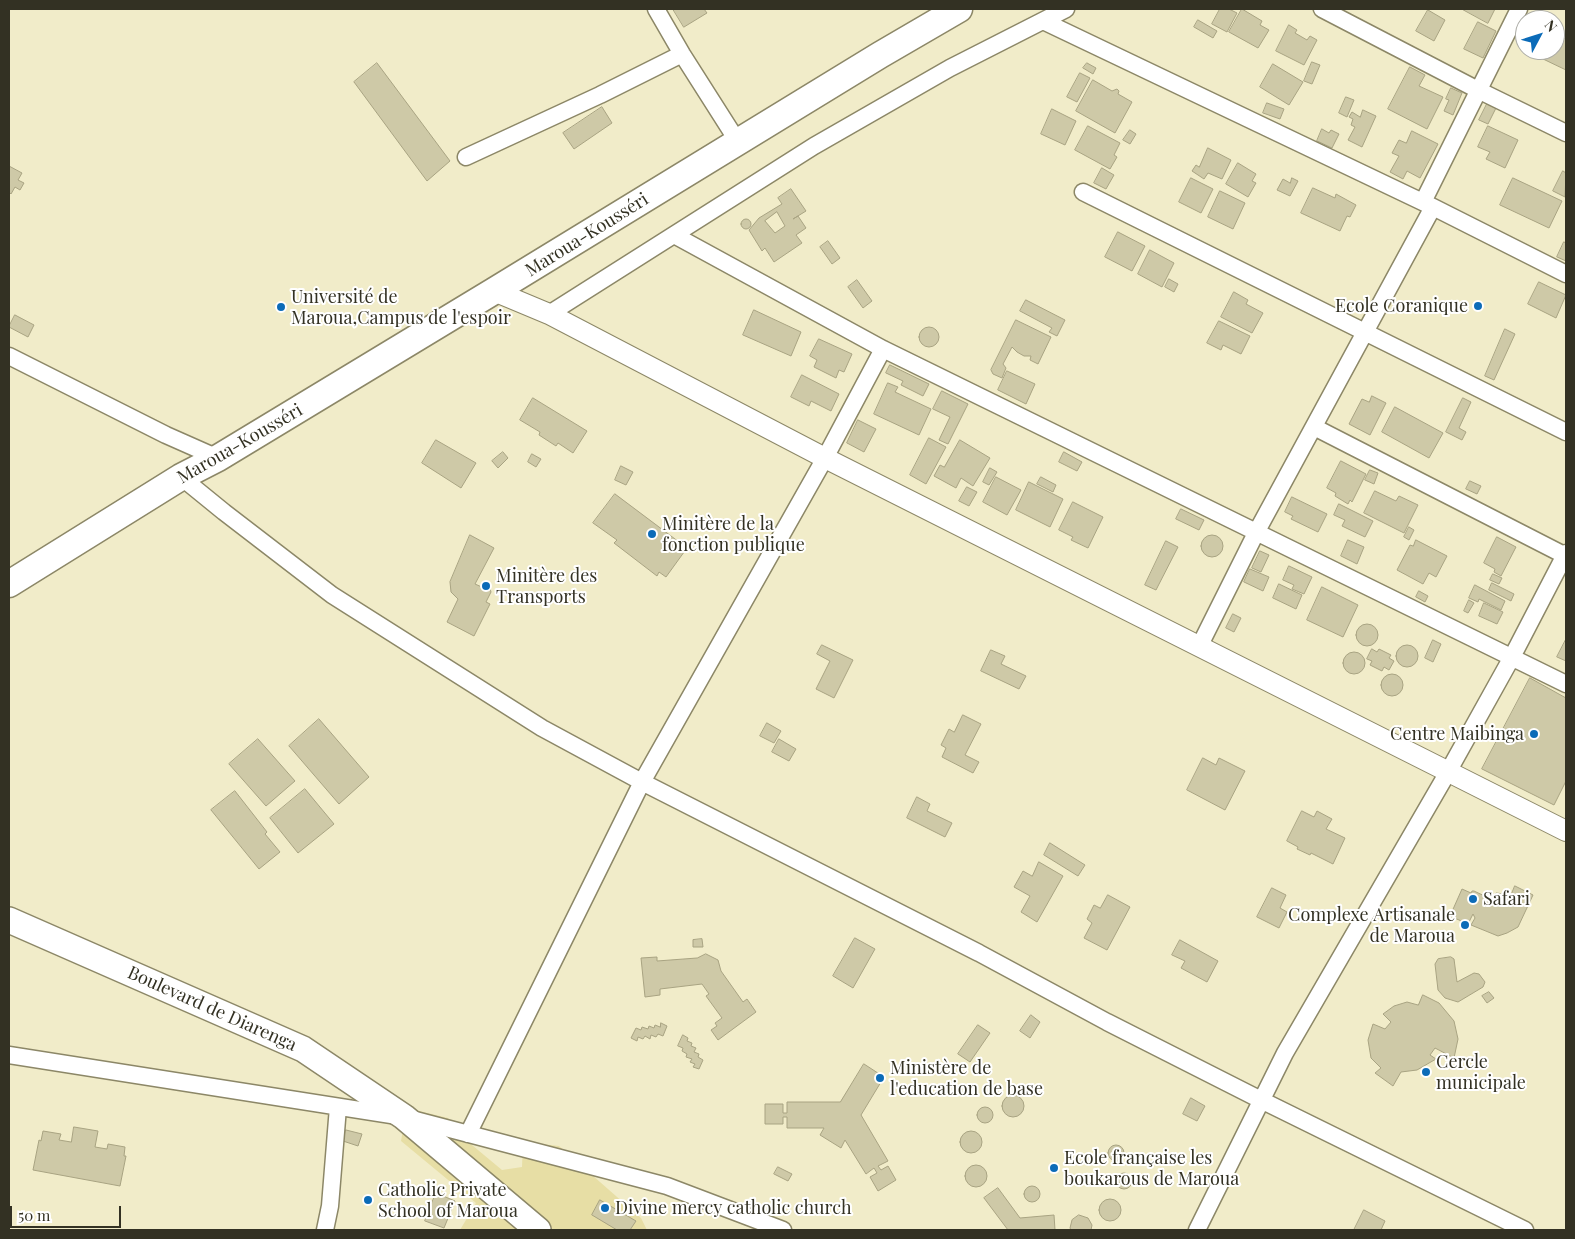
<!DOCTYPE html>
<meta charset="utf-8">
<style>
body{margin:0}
#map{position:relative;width:1575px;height:1239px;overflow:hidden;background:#f1ecc9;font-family:"Playfair Display",serif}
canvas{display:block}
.frame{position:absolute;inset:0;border:10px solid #333123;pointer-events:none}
.north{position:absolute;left:1515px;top:10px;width:50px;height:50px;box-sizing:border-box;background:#fff;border:1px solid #adada7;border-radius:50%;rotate:50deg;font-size:14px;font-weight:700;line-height:20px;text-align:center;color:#333123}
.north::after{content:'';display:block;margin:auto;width:18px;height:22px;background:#0b6bb8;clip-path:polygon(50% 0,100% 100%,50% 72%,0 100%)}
.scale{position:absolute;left:10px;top:1206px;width:111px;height:22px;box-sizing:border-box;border:2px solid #333123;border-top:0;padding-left:6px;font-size:15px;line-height:18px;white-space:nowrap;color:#333123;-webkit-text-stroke:4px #fff;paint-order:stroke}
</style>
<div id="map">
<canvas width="1575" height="1239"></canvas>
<div class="frame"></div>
<div class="north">N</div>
<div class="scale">50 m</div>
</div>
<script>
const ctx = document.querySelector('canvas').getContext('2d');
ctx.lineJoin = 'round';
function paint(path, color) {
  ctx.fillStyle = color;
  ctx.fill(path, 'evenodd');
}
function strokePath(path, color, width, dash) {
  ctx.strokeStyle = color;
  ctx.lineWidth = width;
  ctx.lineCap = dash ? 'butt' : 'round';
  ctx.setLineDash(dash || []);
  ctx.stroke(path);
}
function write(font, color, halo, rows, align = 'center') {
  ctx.font = font + ' "Playfair Display",serif';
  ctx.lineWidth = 4;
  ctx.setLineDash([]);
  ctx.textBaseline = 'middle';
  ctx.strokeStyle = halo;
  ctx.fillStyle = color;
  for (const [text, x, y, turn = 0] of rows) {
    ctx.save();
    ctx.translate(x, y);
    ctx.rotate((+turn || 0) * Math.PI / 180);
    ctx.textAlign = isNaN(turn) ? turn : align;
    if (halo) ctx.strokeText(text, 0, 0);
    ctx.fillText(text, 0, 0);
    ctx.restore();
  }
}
const green = new Path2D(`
 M407,1108L448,1118L466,1140L502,1170L522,1167L523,1142L559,1146L641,1218L647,1230H460L476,1203L401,1141Z`);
const building = new Path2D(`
 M673,9H704L707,13L684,27Z
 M1220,9H1229L1237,13L1227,32L1212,24Z
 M1242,9L1262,21L1260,25L1269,30L1258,48L1229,32Z
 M1462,9H1495L1488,23Z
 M1428,10L1445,20L1434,41L1416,31Z
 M1198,20L1217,31L1213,38L1194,27Z
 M1478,22L1496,31L1483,58L1464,49Z
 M1289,25L1297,30L1295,33L1307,40L1310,36L1317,40L1304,65L1276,51Z
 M1555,34L1566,39V70L1541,58L1545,50H1555Z
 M1312,62L1320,65L1312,84L1304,81Z
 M377,63L450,161L427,181L354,82Z
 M1087,63L1096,68L1093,74L1083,68Z
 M1273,64L1303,82L1289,105L1260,87Z
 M1410,67L1425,75L1419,86L1443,97L1427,129L1388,109Z
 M1080,73L1090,78L1077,102L1067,97Z
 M1093,80L1112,91L1117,89L1119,91L1118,94L1132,102L1115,133L1076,111Z
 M1451,88L1462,93L1453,115L1444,111L1449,100L1446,99Z
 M1346,97L1354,100L1347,117L1339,113Z
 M1267,103L1284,109L1280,119L1263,113Z
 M1487,104L1496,108L1488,124L1479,120Z
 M602,107L612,123L574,149L563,133Z
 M1052,109L1076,121L1065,145L1041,134Z
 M1363,110L1376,116L1362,147L1348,140L1355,127L1351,125L1353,119L1349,117L1352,112L1360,117Z
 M1088,126L1120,143L1114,155L1117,157L1110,169L1075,150Z
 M1488,126L1518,140L1505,168L1486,159L1490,152L1478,147Z
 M1322,129L1329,133L1331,130L1339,134L1332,148L1317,141Z
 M1130,130L1136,134L1130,144L1123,140Z
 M1412,131L1438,144L1420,178L1407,171L1403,179L1390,172L1399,156L1392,153L1399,140L1406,143Z
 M1208,148L1231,160L1222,179L1208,173L1204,179L1192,171L1196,165L1199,167Z
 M1238,163L1256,174L1252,181L1256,183L1248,197L1226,184Z
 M9,166L22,173L18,180L24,183L20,190L15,187L11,194L9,192Z
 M1102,168L1114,175L1106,189L1094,183Z
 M1563,171L1566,173L1565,197L1553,191Z
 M1191,178L1213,189L1201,213L1179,202Z
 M1292,178L1298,181L1290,196L1277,190L1283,179L1290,183Z
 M1513,178L1562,201L1549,228L1500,205Z
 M1313,188L1335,198L1336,194L1356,205L1350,217L1347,216L1340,231L1301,213Z
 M791,189L806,211L793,219L798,216L806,228L796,235L802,243L774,262L765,248L762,251L749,230L759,218L782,204L778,198ZM777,212L785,226L775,233L765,221Z
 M1220,191L1245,203L1233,229L1208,217Z
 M741 224a5 5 0 1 1 10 0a5 5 0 1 1-10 0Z
 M1118,232L1145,246L1132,271L1105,257Z
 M828,241L840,258L832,264L820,247Z
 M1564,242L1566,243V261L1557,257Z
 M1150,250L1174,263L1162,287L1138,274Z
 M1169,279L1178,284L1174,292L1165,287Z
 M857,280L872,301L863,308L848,287Z
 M1539,282L1566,295L1556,318L1528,304Z
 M1234,292L1248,300L1246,304L1263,313L1252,333L1221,317Z
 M1026,300L1065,320L1057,336L1049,332L1052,328L1020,311Z
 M754,310L801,332L791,356L743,335Z
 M15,315L34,325L28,337L9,327Z
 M1016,320L1051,337L1038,364L1030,360L1031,356H1024L1017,352L1012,347L1003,364L1006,368L1002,378L993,374L991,370Z
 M1219,321L1250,336L1241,354L1223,345L1221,350L1207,343Z
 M919 337a10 10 0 1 1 20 0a10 10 0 1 1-20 0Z
 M1505,329L1515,334L1494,380L1485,376Z
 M819,339L852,354L844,372L839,370L836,378L814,367L817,360L810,356Z
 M890,365L929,384L923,396L901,385L903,381L886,373Z
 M1007,371L1035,384L1026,404L998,390Z
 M802,375L839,394L831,411L811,401L809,406L791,397Z
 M888,383L898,387L895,392L931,409L919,435L874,414Z
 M942,391L968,404L948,444L939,440L950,417L933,409Z
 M1372,396L1386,403L1370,435L1349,424L1362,399L1369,402Z
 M533,398L587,431L573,453L558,443L556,446L539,435L540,432L520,420Z
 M1463,398L1471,402L1459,428L1466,432L1462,440L1446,432Z
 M1395,407L1443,433L1429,458L1382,432Z
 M858,420L876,429L864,452L847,443Z
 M929,438L946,447L926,484L910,475Z
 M436,440L476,463L461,488L422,463Z
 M960,440L990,458L973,486L961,478L956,488L934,476L940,465L944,467Z
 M503,452L508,458L498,468L492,461Z
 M1064,452L1082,462L1077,471L1059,462Z
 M532,454L541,459L536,467L528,462Z
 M1341,461L1366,474L1352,502L1350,500L1348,504L1335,496L1336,493L1327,488Z
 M621,466L633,472L626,485L615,480Z
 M990,468L997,472L989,485L983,482Z
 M1370,470L1378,473L1374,484L1365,480Z
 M996,477L1021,490L1007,515L983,502Z
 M1041,477L1056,485L1053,492L1037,484Z
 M1470,481L1481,486L1477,494L1466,489Z
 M1029,482L1063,499L1050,527L1016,510Z
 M967,487L977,492L969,506L959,501Z
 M1375,491L1396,501L1399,496L1418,505L1404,533L1364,513Z
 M615,494L687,548L666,577L659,572L657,576L614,543L617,540L593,523Z
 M1292,497L1327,514L1318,532L1291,519L1293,516L1285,512Z
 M1073,502L1103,517L1088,548L1071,540L1073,537L1059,530Z
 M1339,504L1373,521L1365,537L1342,526L1345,520L1334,515Z
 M1181,509L1204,520L1199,530L1176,519Z
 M1409,527L1414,530L1409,540L1404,537Z
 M1201 546a11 11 0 1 1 22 0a11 11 0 1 1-22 0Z
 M470,535L494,548L475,584L484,588L486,585H489L491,592L486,602L490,604L474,636L447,622L458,599L451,592L450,582Z
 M1497,537L1516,547L1501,576L1494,572L1495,569L1484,563Z
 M1348,540L1364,547L1357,564L1341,556Z
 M1416,540L1447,556L1436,577L1429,573L1423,584L1397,570L1410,545L1413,546Z
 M1166,541L1178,547L1156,590L1145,585Z
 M1260,551L1269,555L1261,572L1252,568Z
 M1289,566L1312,577L1304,594L1292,589L1294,585L1283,580Z
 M1250,569L1269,577L1263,591L1244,582Z
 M1493,574L1502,578L1499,584L1490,580Z
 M1492,583L1514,594L1511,601L1489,590Z
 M1279,584L1302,595L1296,609L1273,598Z
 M1475,585L1505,601L1501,610L1479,599L1478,602L1469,598Z
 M1322,587L1358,605L1343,637L1307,620Z
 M1419,591L1428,596L1425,602L1416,597Z
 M1469,600L1474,603L1468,613L1464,611Z
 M1484,603L1503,612L1497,624L1479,616Z
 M1233,614L1241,618L1234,632L1226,628Z
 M1356 635a11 11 0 1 1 22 0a11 11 0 1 1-22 0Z
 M1566,639V661L1557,657Z
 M1433,640L1441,644L1433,662L1425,658Z
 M1396 656a11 11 0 1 1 22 0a11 11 0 1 1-22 0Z
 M822,645L853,660L834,698L816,689L830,661L817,654Z
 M1372,649L1377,652L1379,649L1391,655L1389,658L1394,661L1389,670L1384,667L1382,671L1370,665L1372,661L1367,659Z
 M991,650L1005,656L1001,664L1026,676L1019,689L981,671Z
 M1343 663a11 11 0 1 1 22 0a11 11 0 1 1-22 0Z
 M1381 685a11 11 0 1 1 22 0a11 11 0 1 1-22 0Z
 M1530,678L1566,698V781L1554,805L1482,769Z
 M963,715L981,724L965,755L979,762L973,773L942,757L946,748L941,745L949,729L954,732Z
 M319,719L369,777L339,804L289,746Z
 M767,723L781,731L774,743L760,736Z
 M258,739L295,781L266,806L229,764Z
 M779,739L796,749L789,761L772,752Z
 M1203,758L1216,765L1219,758L1245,771L1225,810L1187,790Z
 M305,789L334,824L298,853L270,818Z
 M235,791L267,832L265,834L280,852L259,869L211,810Z
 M917,797L930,804L927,811L952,823L945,837L907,818Z
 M1302,811L1314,817L1317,811L1332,819L1326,829L1345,838L1333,864L1311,853L1310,855L1297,849L1298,847L1287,841Z
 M1050,843L1085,865L1078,876L1044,855Z
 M1039,862L1063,876L1037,922L1021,912L1030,896L1014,887L1023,871L1032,876Z
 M1515,886L1533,895L1518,927L1507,933L1498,936L1471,925L1475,918L1473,914L1468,924L1450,916L1462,889L1471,893L1472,891H1474L1491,899L1496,893L1504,894L1509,899Z
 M1272,888L1286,895L1280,908L1287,912L1279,928L1257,917Z
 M1108,895L1130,907L1107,950L1084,938L1092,923L1087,919L1094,905L1100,908Z
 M855,938L875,949L853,988L833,976Z
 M702,939L703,947H693V940Z
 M1180,940L1218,961L1207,982L1181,968L1185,961L1172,955Z
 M706,954L718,960L721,971L743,1002L747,999L756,1012L718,1040L711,1030L717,1026L715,1023L722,1018L706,996L709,994L702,984L660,989V995L645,997L641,958L657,957V961L697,958Z
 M1451,957L1454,959L1457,982L1474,973L1479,974L1485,982L1483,987L1458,1002L1445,998L1438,990L1435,964L1438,959Z
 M1489,992L1494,998L1487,1003L1482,996Z
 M1423,995L1439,1003L1454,1021L1458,1039L1454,1058L1435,1048L1430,1055L1436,1059L1417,1070L1401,1072L1393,1086L1375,1073L1381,1068L1371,1058L1368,1040L1373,1024L1385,1029L1391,1022L1383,1014L1394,1006L1407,1002L1418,1005Z
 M1031,1015L1040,1022L1030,1038L1020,1031Z
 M661,1023L667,1026L663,1036L658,1034L656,1037L651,1035L650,1039L645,1036L643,1039L638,1037L637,1041L631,1038L636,1028L641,1030L642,1027L648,1029L649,1026L654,1028L655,1025L660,1027Z
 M978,1025L990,1033L970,1062L958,1054Z
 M683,1035L688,1038L687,1041L692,1043L691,1046L696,1048L694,1052L699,1054L698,1057L703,1060L699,1069L693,1067L695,1064L690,1062L692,1059L686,1057L687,1054L682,1051L683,1048L678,1046Z
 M864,1064L884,1077L861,1115L888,1161L878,1166L881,1170L888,1166L896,1180L878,1191L870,1177L877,1173L874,1168L866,1174L845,1140L841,1148L820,1135L824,1128H787V1117H783V1124H765V1104H783V1113H787V1102H840Z
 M1002 1106a11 11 0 1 1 22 0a11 11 0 1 1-22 0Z
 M1191,1098L1205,1106L1197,1121L1183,1114Z
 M977 1115a8 8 0 1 1 16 0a8 8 0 1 1-16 0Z
 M74,1127L98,1131L95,1147L107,1149L108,1144L125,1147L124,1156H126L120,1186L33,1170L39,1140L41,1141L43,1131L61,1134L59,1140L71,1142Z
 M346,1130L362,1134L358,1146L343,1141Z
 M960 1142a11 11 0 1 1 22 0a11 11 0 1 1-22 0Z
 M1108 1153a8 8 0 1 1 16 0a8 8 0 1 1-16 0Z
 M965 1176a11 11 0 1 1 22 0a11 11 0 1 1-22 0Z
 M778,1167L792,1174L788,1181L774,1174Z
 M1116 1181a8 8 0 1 1 16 0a8 8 0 1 1-16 0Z
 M1024 1194a8 8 0 1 1 16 0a8 8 0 1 1-16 0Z
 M998,1188L1020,1218L1054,1215L1055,1230H1008L984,1198Z
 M436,1193L455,1201L444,1228L425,1221Z
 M1099 1210a11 11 0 1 1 22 0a11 11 0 1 1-22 0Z
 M600,1200L636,1221L630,1230H617L592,1215Z
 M1364,1210L1385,1221L1381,1230H1354Z
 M1079,1215L1088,1218L1092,1225L1091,1230H1071L1070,1228L1072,1220Z`);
const minor = new Path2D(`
 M656,9L682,54L738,142
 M1322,9L1478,90L1566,133
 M1043,21L1433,207L1566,274
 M466,157L600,95L682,54
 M1083,192L1566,432
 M1423,202L1519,9
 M674,235L883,349L1566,684
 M549,314L814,146L950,68L1066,9
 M9,356L166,435L218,458
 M1314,427L1566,556
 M181,477L224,512L332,595L542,728L642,782L979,953L1107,1022L1261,1100L1525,1230
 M1199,647L1257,531L1433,207
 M9,1055L404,1117L667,1186L783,1230
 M468,1134L642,782L825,458L883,349
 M325,1230L330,1206L338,1107
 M1197,1230L1285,1053L1448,772L1512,657L1566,553`);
const tertiary = new Path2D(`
 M494,291L549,314L825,458L1566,831`);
const primary = new Path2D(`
 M9,920L303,1049L404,1117L538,1230`);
const trunk = new Path2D(`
 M9,584L181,477L218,458L494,291L880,55L959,9`);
const markers = [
 [1478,306,5,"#0b6bb8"],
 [281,307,5,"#0b6bb8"],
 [652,534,5,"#0b6bb8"],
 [486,586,5,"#0b6bb8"],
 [1534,734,5,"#0b6bb8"],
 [1473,899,5,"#0b6bb8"],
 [1465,925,5,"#0b6bb8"],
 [1426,1072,5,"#0b6bb8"],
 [880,1078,5,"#0b6bb8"],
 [1054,1168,5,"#0b6bb8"],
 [368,1200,5,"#0b6bb8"],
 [605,1208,5,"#0b6bb8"]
];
const streetNames = [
 ["Maroua-Kousséri",587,235,-32],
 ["Maroua-Kousséri",240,444,-30],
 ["Boulevard de Diarenga",212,1009,24]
];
const poiNames = [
 ["Université de",291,297],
 ["Maroua,Campus de l'espoir",291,318],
 ["Ecole Coranique",1468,306,"right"],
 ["Minitère de la",662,524],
 ["fonction publique",662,545],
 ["Minitère des",496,576],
 ["Transports",496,597],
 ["Centre Maibinga",1524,734,"right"],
 ["Safari",1483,899],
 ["Complexe Artisanale",1455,915,"right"],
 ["de Maroua",1455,936,"right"],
 ["Cercle",1436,1062],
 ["municipale",1436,1083],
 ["Ministère de",890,1068],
 ["l'education de base",890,1089],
 ["Ecole française les",1064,1158],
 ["boukarous de Maroua",1064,1179],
 ["Catholic Private",378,1190],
 ["School of Maroua",378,1211],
 ["Divine mercy catholic church",615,1208]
];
paint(green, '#e7dea5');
paint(building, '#cec9a7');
strokePath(building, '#a8a382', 1);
strokePath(minor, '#8c8767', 19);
strokePath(tertiary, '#8c8767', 22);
strokePath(primary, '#8c8767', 28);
strokePath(trunk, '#8c8767', 29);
strokePath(minor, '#fff', 16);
strokePath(tertiary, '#fff', 20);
strokePath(primary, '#fff', 25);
strokePath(trunk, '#fff', 26);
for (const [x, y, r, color] of markers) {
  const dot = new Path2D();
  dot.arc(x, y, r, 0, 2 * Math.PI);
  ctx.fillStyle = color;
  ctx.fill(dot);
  strokePath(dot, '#fff', 2);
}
write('18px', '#333123', '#fff', streetNames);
write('18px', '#333123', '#fff', poiNames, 'left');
</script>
